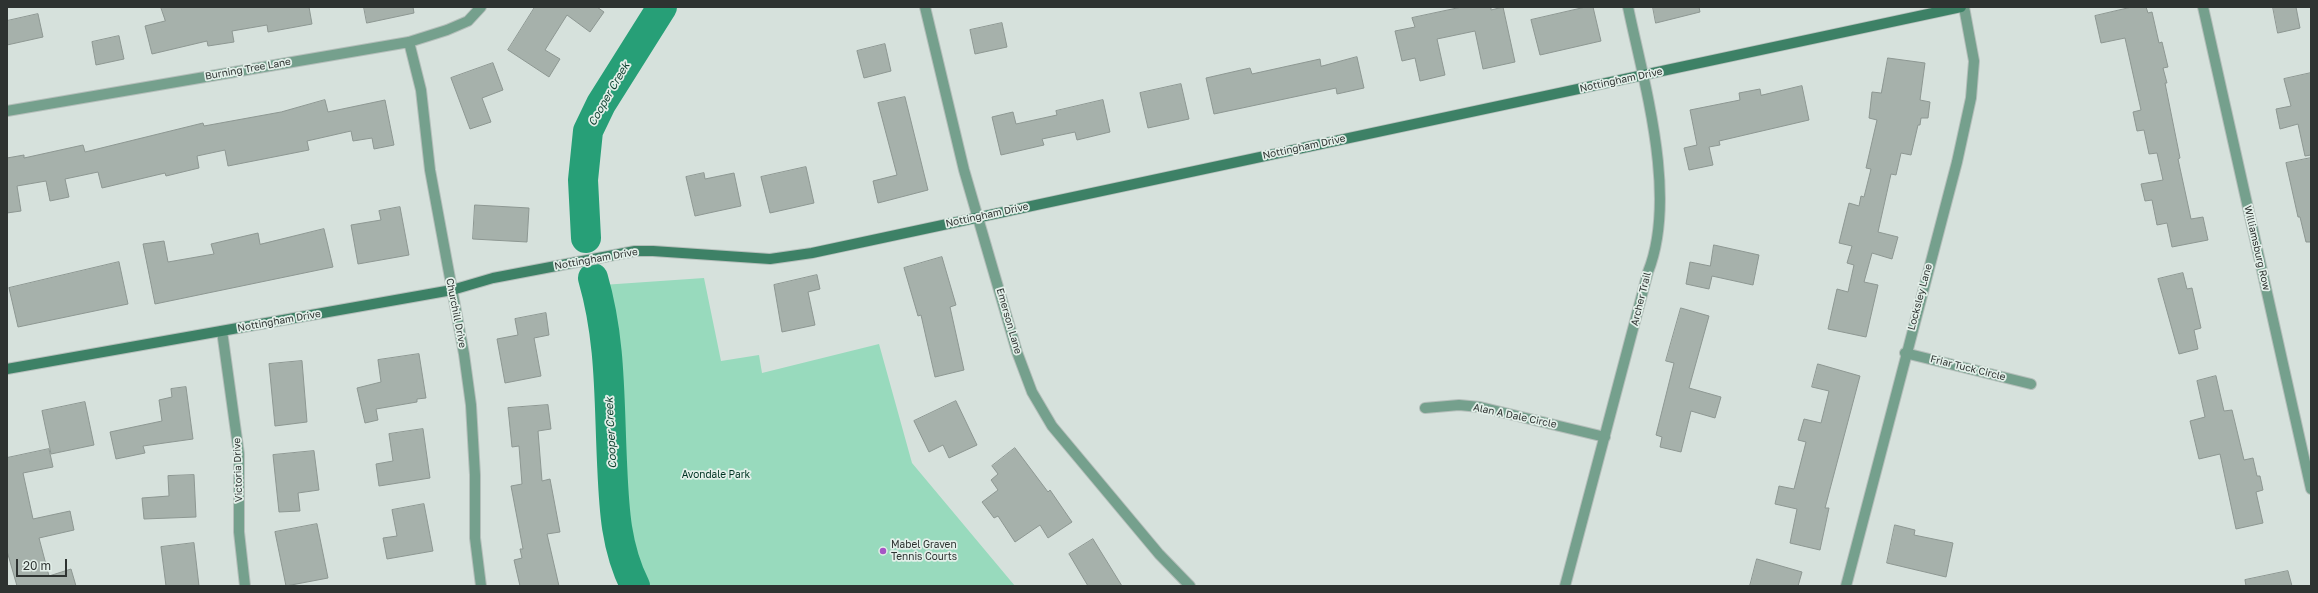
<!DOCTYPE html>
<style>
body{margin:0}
#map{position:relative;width:2318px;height:593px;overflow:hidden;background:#d6e1dc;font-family:"Golos Text",sans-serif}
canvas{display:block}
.frame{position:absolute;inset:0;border:8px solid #2e3331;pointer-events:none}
.scale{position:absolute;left:16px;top:559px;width:51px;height:18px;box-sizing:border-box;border:2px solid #2e3331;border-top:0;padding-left:5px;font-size:12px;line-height:14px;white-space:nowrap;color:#2e3331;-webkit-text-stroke:3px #e3efe9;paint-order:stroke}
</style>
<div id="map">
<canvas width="2318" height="593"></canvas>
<div class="frame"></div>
<div class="scale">20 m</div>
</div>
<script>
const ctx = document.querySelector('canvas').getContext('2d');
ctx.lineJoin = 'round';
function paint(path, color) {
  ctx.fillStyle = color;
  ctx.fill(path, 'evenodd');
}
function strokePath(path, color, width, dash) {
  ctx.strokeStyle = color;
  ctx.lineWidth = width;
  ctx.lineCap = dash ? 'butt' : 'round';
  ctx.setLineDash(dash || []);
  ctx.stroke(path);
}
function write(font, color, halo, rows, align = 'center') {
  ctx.font = font + ' "Golos Text",sans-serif';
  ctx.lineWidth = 3.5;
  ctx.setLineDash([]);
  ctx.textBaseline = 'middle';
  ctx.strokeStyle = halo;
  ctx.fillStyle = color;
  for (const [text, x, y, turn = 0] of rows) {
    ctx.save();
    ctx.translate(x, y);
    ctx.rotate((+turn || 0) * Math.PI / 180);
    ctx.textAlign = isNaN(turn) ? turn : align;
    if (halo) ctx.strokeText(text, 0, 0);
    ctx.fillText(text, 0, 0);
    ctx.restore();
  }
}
const green = new Path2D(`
 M704,278L721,361L759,355L762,373L879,344L912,463L1015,586H624L611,548L588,286Z`);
const river = new Path2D(`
 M586,238L583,180L588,131L601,104L662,7
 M593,278C611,340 609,399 612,462C614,506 615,546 635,586`);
const building = new Path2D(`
 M161,7H309L312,24L268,32L267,25L232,31L234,42L208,46L207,41L152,54L145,26L165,21Z
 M364,7H413L414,13L367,23Z
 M535,7H597L604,12L590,32L567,15L545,50L560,59L549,77L508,50Z
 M1462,7H1491V10L1503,7L1515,62L1483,69L1475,31L1437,39L1445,75L1420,81L1415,58L1402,61L1395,31L1415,27L1412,18Z
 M1586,7H1593L1601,41L1540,55L1531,20Z
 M1653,7H1699L1700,12L1656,23Z
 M2132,7H2146L2148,13L2152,12L2159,43L2162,42L2168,67L2163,68L2167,83H2165L2180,158L2178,159L2191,219L2203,217L2208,240L2172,247L2167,223L2157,225L2152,200L2145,201L2141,184L2163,180L2157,153L2149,154L2144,130L2137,131L2133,112L2141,110L2125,38L2101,43L2095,16Z
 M2273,7H2296L2300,28L2278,33Z
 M38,14L43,37L7,45V21Z
 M1002,23L1007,47L975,54L970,30Z
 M119,36L124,59L96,65L92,42Z
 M885,44L891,71L864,78L857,51Z
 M1357,57L1364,88L1337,94L1336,88L1214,114L1206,78L1250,68L1252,74L1320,59L1321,66Z
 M1888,58L1925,63L1920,100L1930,102L1928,118H1921L1920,125H1918L1911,155L1901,153L1896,175L1891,174L1878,232L1898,237L1892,259L1872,253L1864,282L1878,285L1866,337L1828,329L1837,289L1848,292L1854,265L1847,263L1852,246L1839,243L1849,203L1859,206L1861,196L1864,197L1871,169L1866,168L1877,120L1869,118L1872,92L1881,93Z
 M493,63L503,90L482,98L491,122L470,129L451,78Z
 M2311,73V155L2305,156L2298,124L2280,129L2276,109L2291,106L2284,79Z
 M1181,84L1189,119L1148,128L1140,93Z
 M1802,86L1809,120L1719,141L1720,145L1709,147L1713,165L1689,170L1684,148L1697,145L1690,110L1740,100L1739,93L1760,89L1761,95Z
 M905,97L928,190L878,203L873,181L897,175L878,103Z
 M325,100L328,112L385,100L394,145L374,149L372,138L353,141L351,131L307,141L309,150L228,166L225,150L197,156L199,168L166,176L165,173L102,188L98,172L65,179L69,197L50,201L46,181L17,186L21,211L7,213V158L24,155V158L83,145L85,152L203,123L204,126L281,112Z
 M1103,100L1110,132L1077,140L1075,132L1042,139L1044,145L1001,155L992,117L1013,112L1016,124L1057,115L1056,111Z
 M2311,158V242H2306L2300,217H2298L2286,163Z
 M806,167L814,203L770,213L761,177Z
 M704,173L705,179L734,173L741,206L695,216L686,177Z
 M475,205L529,208L527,242L473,239Z
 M400,207L409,255L358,264L351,225L381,220L379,211Z
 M324,229L333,267L155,304L143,244L164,241L168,262L214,254L211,244L258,233L260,244Z
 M1714,245L1759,255L1753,285L1712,276L1709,289L1686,284L1690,262L1710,266Z
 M942,257L956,305L950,307L964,370L935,377L921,315L918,316L904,268Z
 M119,262L128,304L18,327L9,288Z
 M2183,273L2187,289L2192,288L2201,328L2194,330L2198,349L2179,354L2158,279Z
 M817,275L820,289L808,292L815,325L782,332L774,285Z
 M1681,308L1709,316L1689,388L1721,397L1715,418L1691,411L1681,452L1660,447L1662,437L1656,435L1674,363L1666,361Z
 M546,313L549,335L534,338L541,376L505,383L497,339L518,335L515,319Z
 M419,354L426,398L417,399V402L376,409L378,420L365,423L357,388L381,382L378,360Z
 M302,361L307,422L275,426L269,364Z
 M1818,364L1860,376L1825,508H1829L1820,550L1790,543L1797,509L1775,504L1779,486L1794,489L1806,442L1798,440L1804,419L1821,423L1829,391L1812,387Z
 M2216,376L2224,411L2232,410L2244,460L2253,458L2257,476H2260L2263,490L2256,492L2263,523L2236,529L2220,454L2199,459L2190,421L2205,417L2197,381Z
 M186,387L193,439L143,446L145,453L116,459L110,432L162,421L159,400L172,397L171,389Z
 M956,401L977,445L949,458L943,445L929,452L914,421Z
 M85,402L94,445L51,454L42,411Z
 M548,405L551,429L538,431L542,481L550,479L560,532L547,534L559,586H520L514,560L522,558L520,549H523L511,486L522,484L519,446L512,447L508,408Z
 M423,429L430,478L379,486L376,464L393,461L389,434Z
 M1015,448L1048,492L1050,490L1072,522L1048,538L1040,525L1015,542L998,516L994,518L982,502L998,490L991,480L998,474L992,466Z
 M49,449L53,467L23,473L33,519L70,511L74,530L39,538L49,576L71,569L76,586H17L7,551V458Z
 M314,451L319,490L298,493L300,511L279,512L273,455Z
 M194,475L196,517L144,519L142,498L169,496L168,476Z
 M424,504L433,551L387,559L383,538L397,536L392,510Z
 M317,524L328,578L286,586L275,532Z
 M1895,525L1915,530L1914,535L1953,543L1946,577L1887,563Z
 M1093,539L1122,586H1088L1069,554Z
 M194,543L199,586H166L161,547Z
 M1757,559L1802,572L1798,586H1750Z
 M2288,571L2292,586H2246L2245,580Z`);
const street = new Path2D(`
 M925,7L964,170L1017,352L1032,392L1052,426L1159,554L1190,586
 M2203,7L2311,489
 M409,42L421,90L430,170L464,354L471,405L475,475V538L481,586
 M7,111L409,42L447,30L468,21L481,7
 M222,331L239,454V532L245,586
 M1905,353L2031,384
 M1425,408L1459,405L1480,407L1605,437
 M1565,586L1648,272C1678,196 1644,84 1628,7
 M1846,586L1957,162L1971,98L1974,61L1964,7`);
const secondary = new Path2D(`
 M7,369L452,290L493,278L635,251H653L770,259L812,253L1961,7`);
const markers = [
 [883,551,4,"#a655c5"]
];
const streetNames = [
 ["Burning Tree Lane",248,69,-10],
 ["Nottingham Drive",1621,80,-12],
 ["Nottingham Drive",1304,147,-12],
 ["Nottingham Drive",987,215,-12],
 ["Williamsburg Row",2257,248,77],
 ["Nottingham Drive",596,259,-10],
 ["Locksley Lane",1920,297,-75],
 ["Archer Trail",1641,299,-76],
 ["Churchill Drive",456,313,79],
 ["Nottingham Drive",279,321,-10],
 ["Emerson Lane",1009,321,74],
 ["Friar Tuck Circle",1968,368,14],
 ["Alan A Dale Circle",1515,416,12],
 ["Victoria Drive",238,470,-92]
];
const parkNames = [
 ["Avondale Park",716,475]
];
const poiNames = [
 ["Mabel Graven",891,545],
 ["Tennis Courts",891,557]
];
const waterNames = [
 ["Cooper Creek",609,94,-60],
 ["Cooper Creek",611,433,-93]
];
paint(green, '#98dabd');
strokePath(river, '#279f77', 30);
paint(building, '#a6b1ab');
strokePath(building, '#8d9792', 1);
strokePath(street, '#b4beba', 12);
strokePath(secondary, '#b4beba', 12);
strokePath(street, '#75a08d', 10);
strokePath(secondary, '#3d8166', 10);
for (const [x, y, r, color] of markers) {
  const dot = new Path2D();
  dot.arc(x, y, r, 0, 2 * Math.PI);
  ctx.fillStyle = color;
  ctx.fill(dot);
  strokePath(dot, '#e3efe9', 1.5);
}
write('10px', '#2e3331', '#e3efe9', streetNames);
write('10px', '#013524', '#e3efe9', parkNames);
write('10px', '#2e3331', '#e3efe9', poiNames, 'left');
write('italic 11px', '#0d3e2d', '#e3efe9', waterNames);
</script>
